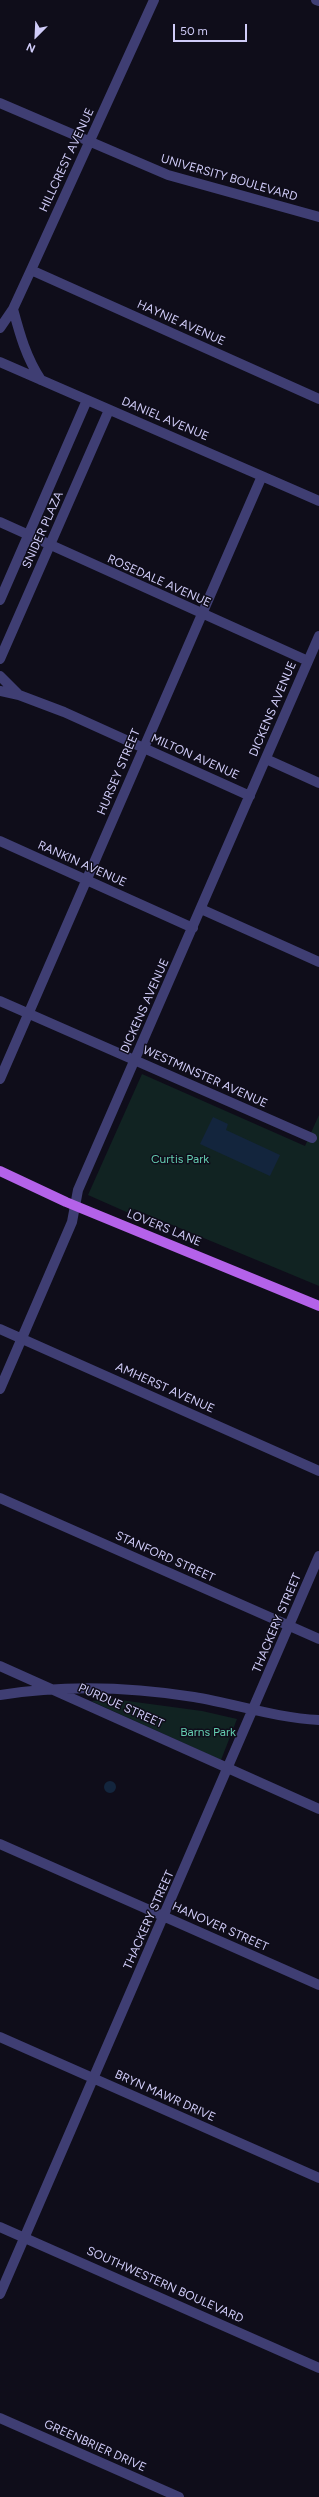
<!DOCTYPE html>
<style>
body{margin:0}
#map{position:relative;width:319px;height:2497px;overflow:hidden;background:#0f0d1a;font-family:Figtree,sans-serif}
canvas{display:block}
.north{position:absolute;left:16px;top:16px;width:40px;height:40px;-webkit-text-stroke:3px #0f0d1a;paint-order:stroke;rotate:204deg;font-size:11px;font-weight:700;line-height:16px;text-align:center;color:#d0ccf8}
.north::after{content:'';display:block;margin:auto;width:14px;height:18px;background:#d0ccf8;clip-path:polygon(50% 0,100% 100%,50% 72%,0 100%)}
.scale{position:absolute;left:173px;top:24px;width:74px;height:18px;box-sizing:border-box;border:2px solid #d0ccf8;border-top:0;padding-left:5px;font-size:12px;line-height:14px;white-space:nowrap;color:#d0ccf8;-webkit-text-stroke:3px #0f0d1a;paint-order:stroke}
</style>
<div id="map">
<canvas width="319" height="2497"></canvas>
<div class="north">N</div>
<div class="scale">50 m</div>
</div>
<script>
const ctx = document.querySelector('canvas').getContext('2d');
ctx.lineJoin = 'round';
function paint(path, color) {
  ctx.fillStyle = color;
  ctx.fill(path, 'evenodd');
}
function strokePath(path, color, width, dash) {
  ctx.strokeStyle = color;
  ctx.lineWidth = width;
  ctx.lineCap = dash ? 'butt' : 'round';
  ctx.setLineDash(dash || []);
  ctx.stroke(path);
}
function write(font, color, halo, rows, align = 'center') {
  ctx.font = font + ' Figtree,sans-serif';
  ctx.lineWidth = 3;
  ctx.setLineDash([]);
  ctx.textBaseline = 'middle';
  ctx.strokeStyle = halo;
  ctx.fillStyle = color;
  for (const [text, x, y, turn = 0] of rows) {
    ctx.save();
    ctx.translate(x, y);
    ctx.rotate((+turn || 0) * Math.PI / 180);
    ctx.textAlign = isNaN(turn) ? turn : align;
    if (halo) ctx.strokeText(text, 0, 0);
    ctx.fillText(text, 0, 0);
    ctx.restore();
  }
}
const green = new Path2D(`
 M142,1074L305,1146L319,1115V1286L134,1209L131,1214L88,1195Z
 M113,1699L202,1711L237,1719L221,1760L91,1701Z`);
const water = new Path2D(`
 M213,1117L228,1124L226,1130L280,1155L270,1176L200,1144Z
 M104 1787a6 6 0 1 1 12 0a6 6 0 1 1-12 0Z`);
const minor = new Path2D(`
 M316,0L319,1
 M0,103L168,175L319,217
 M31,270L319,399
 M13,309C20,335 26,357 41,380
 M0,328L13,309L31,270L154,0
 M0,362L319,501
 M0,522L308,661
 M0,600L87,400
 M0,659L109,410
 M0,676L19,695
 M0,691L19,695L64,712L250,796
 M266,759L319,783
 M0,841L193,928
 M201,909L319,962
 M0,1001L312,1138
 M0,1079L262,476
 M0,1329L319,1471
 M0,1389L72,1222L78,1190L319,636
 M0,1498L319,1639
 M0,1666L319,1809
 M0,1695C63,1685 131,1687 194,1697C236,1704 276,1718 319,1720
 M0,1844L319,1985
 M0,2037L319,2178
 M0,2227L319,2368
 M0,2294L319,1556
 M0,2418L179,2497`);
const major = new Path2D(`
 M0,1171L66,1202L319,1306`);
const streetNames = [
 ["HILLCREST AVENUE",67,160,-65],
 ["UNIVERSITY BOULEVARD",229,178,16],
 ["HAYNIE AVENUE",181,323,24],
 ["DANIEL AVENUE",165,419,23],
 ["SNIDER PLAZA",43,530,-66],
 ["ROSEDALE AVENUE",159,581,24],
 ["DICKENS AVENUE",273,709,-67],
 ["MILTON AVENUE",195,757,24],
 ["HURSEY STREET",119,772,-67],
 ["RANKIN AVENUE",82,864,24],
 ["DICKENS AVENUE",145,1006,-66],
 ["WESTMINSTER AVENUE",205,1077,24],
 ["LOVERS LANE",164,1228,22],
 ["AMHERST AVENUE",165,1388,24],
 ["STANFORD STREET",165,1557,24],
 ["THACKERY STREET",277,1623,-67],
 ["PURDUE STREET",121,1706,24],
 ["THACKERY STREET",149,1920,-66],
 ["HANOVER STREET",220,1927,24],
 ["BRYN MAWR DRIVE",165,2096,24],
 ["SOUTHWESTERN BOULEVARD",165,2285,24],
 ["GREENBRIER DRIVE",95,2446,24]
];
const parkNames = [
 ["Curtis Park",180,1159],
 ["Barns Park",208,1732]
];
paint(green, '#112322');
paint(water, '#13253d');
strokePath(minor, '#3f3e73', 10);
strokePath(major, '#b462e9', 10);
write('12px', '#d0ccf8', '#0f0d1a', streetNames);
write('12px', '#64cdb0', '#0f0d1a', parkNames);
</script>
